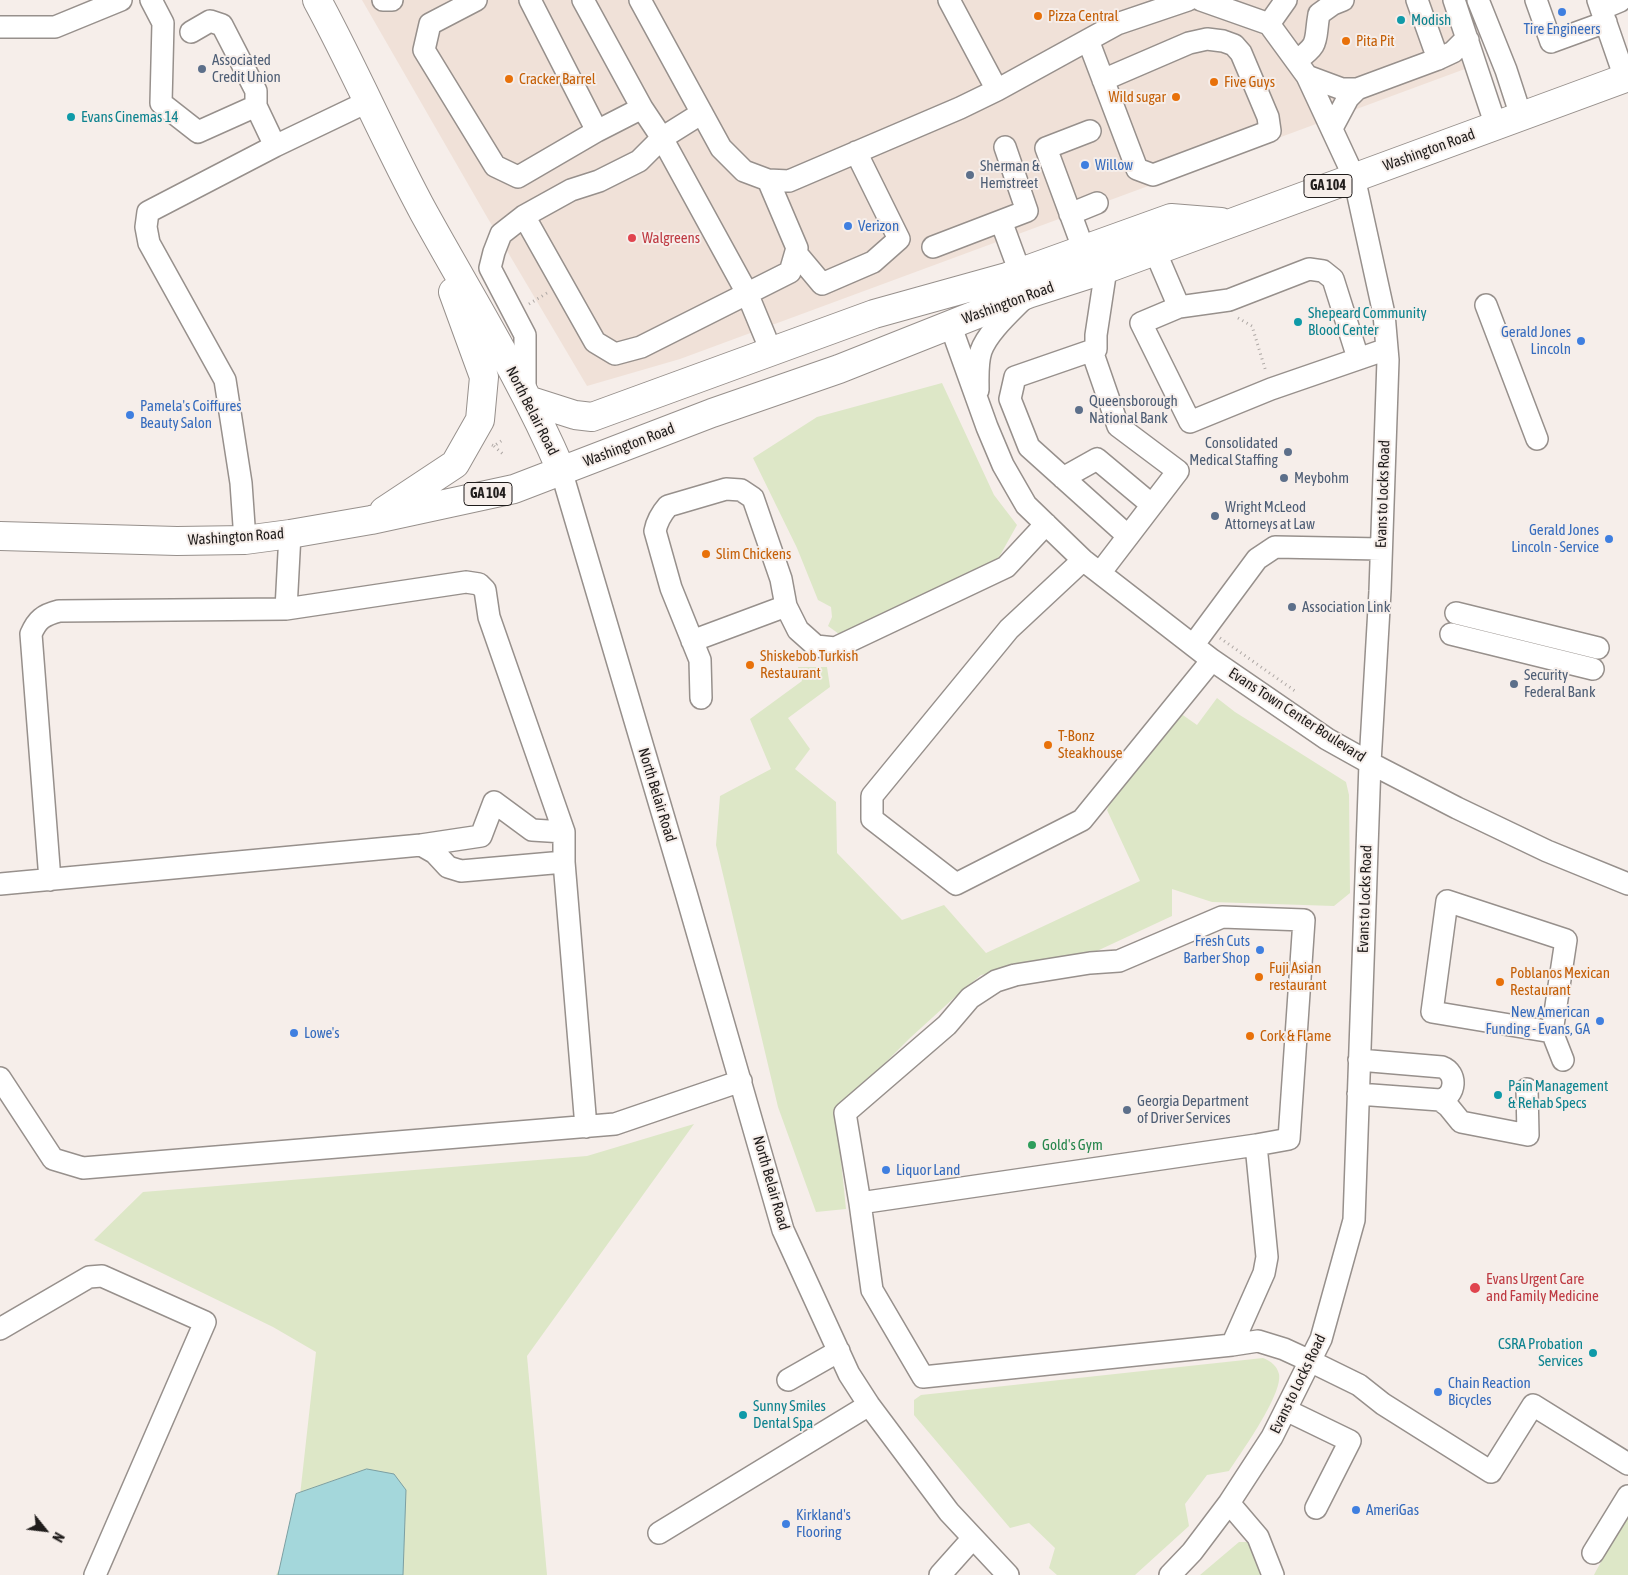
<!DOCTYPE html>
<style>
body{margin:0}
#map{position:relative;width:1628px;height:1575px;overflow:hidden;background:#f6eeea;font-family:"Asap Condensed",sans-serif}
canvas{display:block}
.north{position:absolute;left:20px;top:1505px;width:50px;height:50px;-webkit-text-stroke:4px #f6eeea;paint-order:stroke;rotate:119deg;font-size:14px;font-weight:700;line-height:20px;text-align:center;color:#201d1c}
.north::after{content:'';display:block;margin:auto;width:18px;height:22px;background:#201d1c;clip-path:polygon(50% 0,100% 100%,50% 72%,0 100%)}
</style>
<div id="map">
<canvas width="1628" height="1575"></canvas>
<div class="north">N</div>
</div>
<script>
const ctx = document.querySelector('canvas').getContext('2d');
ctx.lineJoin = 'round';
function paint(path, color) {
  ctx.fillStyle = color;
  ctx.fill(path, 'evenodd');
}
function strokePath(path, color, width, dash) {
  ctx.strokeStyle = color;
  ctx.lineWidth = width;
  ctx.lineCap = dash ? 'butt' : 'round';
  ctx.setLineDash(dash || []);
  ctx.stroke(path);
}
function write(font, color, halo, rows, align = 'center') {
  ctx.font = font + ' "Asap Condensed",sans-serif';
  ctx.lineWidth = 4;
  ctx.setLineDash([]);
  ctx.textBaseline = 'middle';
  ctx.strokeStyle = halo;
  ctx.fillStyle = color;
  for (const [text, x, y, turn = 0] of rows) {
    ctx.save();
    ctx.translate(x, y);
    ctx.rotate((+turn || 0) * Math.PI / 180);
    ctx.textAlign = isNaN(turn) ? turn : align;
    if (halo) ctx.strokeText(text, 0, 0);
    ctx.fillText(text, 0, 0);
    ctx.restore();
  }
}
const built = new Path2D(`
 M362,0H1446L1473,66L680,359L587,386L487,217Z`);
const green = new Path2D(`
 M942,383L994,495L1017,525L998,559L849,633L839,634L828,626L832,617L831,607L818,600L797,548L753,458L817,417Z
 M798,667H827L830,687L788,718L810,749L795,769L836,802L837,853L902,920L944,905L986,953L1140,881L1107,810L1111,801L1180,713L1197,725L1217,698L1235,712L1346,782L1349,795L1350,893L1334,906L1212,902L1172,889V916L1084,957L981,975L955,997L910,1038L836,1112L846,1209L816,1212L778,1107L716,845L720,796L771,769L750,719L802,681Z
 M694,1124L527,1356L547,1575H276L295,1540L316,1352L273,1327L94,1240L143,1192L587,1156Z
 M1263,1358C1271,1361 1277,1366 1279,1374C1283,1394 1241,1453 1229,1471L1207,1475L1185,1504L1189,1526L1135,1575H1057L1049,1568L1055,1548L1029,1523L1010,1528L914,1415V1400L921,1395Z
 M1628,1514V1575H1594L1596,1571Z
 M1239,1542H1250L1263,1575H1200Z`);
const water = new Path2D(`
 M367,1469L394,1474L406,1490L403,1575H278L296,1494Z`);
const path = new Path2D(`
 M529,304L547,293
 M1238,318L1252,326L1266,372
 M492,445L494,446L504,439
 M494,446L505,456
 M1220,638L1295,691`);
const minor = new Path2D(`
 M151,0L163,23L161,103L198,132L256,106
 M383,0H392
 M476,0L430,24L424,50L495,166L518,177L597,131L642,108
 M530,0L597,131
 M583,0L642,108L662,138L747,293L771,351
 M640,0L721,148L744,171L768,180L789,181L960,108L997,90L1117,24L1188,0
 M949,0L997,90
 M1417,0L1438,59
 M1454,0L1496,126
 M1478,0L1506,70L1521,116
 M1536,0L1551,42L1606,22
 M1598,0L1625,78
 M1601,9L1620,1
 M1269,24L1286,0
 M0,27H55L121,0
 M191,32L210,21L222,25L256,91V106L275,146
 M1088,40L1137,169L1153,175L1270,131L1268,117L1241,53L1234,45L1223,41L1207,39L1189,43L1103,80
 M1296,61C1321,43 1314,42 1319,14L1333,4L1343,0
 M1307,76L1342,89H1357L1438,59L1453,52L1462,43L1468,40
 M1332,128L1348,98L1357,89
 M1070,214L1097,203
 M524,216L595,342L615,354L641,347L790,272L797,248L768,180
 M933,247L1027,211L1005,147
 M1155,251L1179,307L1141,323L1190,422L1271,389L1387,349
 M796,253L822,284L873,262L899,239L856,152
 M1089,264L1046,148L1090,131
 M1106,269L1096,335V349L1015,377L1010,399L1029,447L1128,536
 M1486,305L1537,439
 M1179,307L1229,300L1309,269L1323,271L1333,279L1358,358
 M950,324L987,427L1003,465L1026,505L1083,560L1212,660L1327,739L1370,763L1457,808L1547,851L1628,884
 M1092,351L1118,426L1178,471L1100,573
 M978,390C978,377 977,363 981,351C988,331 1013,310 1028,294L1001,221
 M525,392V335L490,268L494,252L501,234L524,216L571,190L599,181L639,161L662,138L702,113
 M561,470L686,893L783,1230L849,1374L869,1405L949,1512L1008,1575
 M1063,478L1097,459L1152,505
 M245,540L241,483L225,380L149,243L146,227L148,212L275,146L367,102
 M1083,560L1009,629L872,796V819L956,884L1082,820L1212,660
 M286,609L290,534
 M1456,613L1598,648
 M1451,634L1593,669
 M692,641L786,606
 M1194,644L1257,559L1275,547L1381,549
 M701,698L700,660L671,588L655,531C657,521 661,514 668,506L726,489L741,490L753,498L781,579L786,606L798,630L816,646L835,648L1006,567L1046,524
 M421,845L435,853L448,867L461,871L564,862
 M50,880L31,634C37,620 43,615 59,611L286,609L466,582L479,584L485,590L489,617L564,832V862L586,1127
 M0,884L421,845L481,836L494,802L532,830L564,832
 M1447,901L1566,940L1552,1032L1432,1012Z
 M1552,1032L1563,1060
 M0,1078L53,1159L83,1168L615,1124L741,1081
 M1358,1094L1440,1100C1456,1096 1458,1073 1442,1067L1359,1060
 M1440,1100L1448,1106L1461,1122L1528,1135L1527,1089
 M1256,1145L1267,1257L1264,1273L1232,1345L923,1377L872,1290L860,1203Z
 M860,1203L845,1113L947,1025L970,998L996,981L1015,975L1090,963L1119,961L1222,917L1304,920L1289,1139L1256,1145
 M0,1329L89,1277L102,1276L205,1322L95,1575
 M1232,1345L1258,1341L1284,1349L1310,1361L1359,1385L1383,1404L1491,1472L1533,1405L1628,1464
 M788,1380L839,1351
 M1286,1410L1350,1441L1316,1508
 M1229,1503L1258,1537L1273,1575
 M659,1533L869,1405
 M1593,1553L1628,1496
 M940,1575L973,1538
 M1170,1575L1192,1552L1229,1503L1272,1437L1321,1339L1354,1220L1370,763L1380,591L1388,360L1384,314L1354,177L1307,76L1269,24L1201,0`);
const major = new Path2D(`
 M317,0C355,70 386,143 424,213C471,298 523,381 561,470
 M528,400L575,415L592,417L874,314L1007,277L1171,218L1221,222
 M384,511L455,464L480,420L484,377L453,292
 M0,536L177,541L245,540L290,534L371,520L514,489L712,413L839,369L1028,294L1106,269L1628,77`);
const markers = [
 [1562,12,5,"#3f7fe0"],
 [1038,16,5,"#e8710a"],
 [1401,20,5,"#0f9aa8"],
 [1346,41,5,"#e8710a"],
 [202,69,5,"#5c6f8a"],
 [509,79,5,"#e8710a"],
 [1214,82,5,"#e8710a"],
 [1176,97,5,"#e8710a"],
 [71,117,5,"#0f9aa8"],
 [1085,165,5,"#3f7fe0"],
 [970,175,5,"#5c6f8a"],
 [848,226,5,"#3f7fe0"],
 [632,238,5,"#e0444e"],
 [1298,322,5,"#0f9aa8"],
 [1581,341,5,"#3f7fe0"],
 [1079,410,5,"#5c6f8a"],
 [130,415,5,"#3f7fe0"],
 [1288,452,5,"#5c6f8a"],
 [1284,478,5,"#5c6f8a"],
 [1215,516,5,"#5c6f8a"],
 [1609,539,5,"#3f7fe0"],
 [706,554,5,"#e8710a"],
 [1292,607,5,"#5c6f8a"],
 [750,665,5,"#e8710a"],
 [1514,684,5,"#5c6f8a"],
 [1048,745,5,"#e8710a"],
 [1260,950,5,"#3f7fe0"],
 [1259,977,5,"#e8710a"],
 [1500,982,5,"#e8710a"],
 [1600,1021,5,"#3f7fe0"],
 [294,1033,5,"#3f7fe0"],
 [1250,1036,5,"#e8710a"],
 [1498,1095,5,"#0f9aa8"],
 [1127,1110,5,"#5c6f8a"],
 [1032,1145,5,"#2e9e5b"],
 [886,1170,5,"#3f7fe0"],
 [1475,1288,6,"#e0444e"],
 [1593,1353,5,"#0f9aa8"],
 [1438,1392,5,"#3f7fe0"],
 [743,1415,5,"#0f9aa8"],
 [1356,1510,5,"#3f7fe0"],
 [786,1524,5,"#3f7fe0"]
];
const shields = [
 [1328,186,48],
 [488,494,48]
];
const shieldNames = [
 ["GA 104",1328,186],
 ["GA 104",488,494]
];
const foodNames = [
 ["Pizza Central",1048,16],
 ["Pita Pit",1356,41],
 ["Cracker Barrel",519,79],
 ["Five Guys",1224,82],
 ["Wild sugar",1166,97,"right"],
 ["Slim Chickens",716,554],
 ["Shiskebob Turkish",760,656],
 ["Restaurant",760,673],
 ["T-Bonz",1058,736],
 ["Steakhouse",1058,753],
 ["Fuji Asian",1269,968],
 ["restaurant",1269,985],
 ["Poblanos Mexican",1510,973],
 ["Restaurant",1510,990],
 ["Cork & Flame",1260,1036]
];
const cultureNames = [
 ["Modish",1411,20],
 ["Evans Cinemas 14",81,117],
 ["Shepeard Community",1308,313],
 ["Blood Center",1308,330],
 ["Pain Management",1508,1086],
 ["& Rehab Specs",1508,1103],
 ["CSRA Probation",1583,1344,"right"],
 ["Services",1583,1361,"right"],
 ["Sunny Smiles",753,1406],
 ["Dental Spa",753,1423]
];
const shopNames = [
 ["Tire Engineers",1562,29,"center"],
 ["Willow",1095,165],
 ["Verizon",858,226],
 ["Gerald Jones",1571,332,"right"],
 ["Lincoln",1571,349,"right"],
 ["Pamela's Coiffures",140,406],
 ["Beauty Salon",140,423],
 ["Gerald Jones",1599,530,"right"],
 ["Lincoln - Service",1599,547,"right"],
 ["Fresh Cuts",1250,941,"right"],
 ["Barber Shop",1250,958,"right"],
 ["New American",1590,1012,"right"],
 ["Funding - Evans, GA",1590,1029,"right"],
 ["Lowe's",304,1033],
 ["Liquor Land",896,1170],
 ["Chain Reaction",1448,1383],
 ["Bicycles",1448,1400],
 ["AmeriGas",1366,1510],
 ["Kirkland's",796,1515],
 ["Flooring",796,1532]
];
const serviceNames = [
 ["Associated",212,60],
 ["Credit Union",212,77],
 ["Sherman &",980,166],
 ["Hemstreet",980,183],
 ["Queensborough",1089,401],
 ["National Bank",1089,418],
 ["Consolidated",1278,443,"right"],
 ["Medical Staffing",1278,460,"right"],
 ["Meybohm",1294,478],
 ["Wright McLeod",1225,507],
 ["Attorneys at Law",1225,524],
 ["Association Link",1302,607],
 ["Security",1524,675],
 ["Federal Bank",1524,692],
 ["Georgia Department",1137,1101],
 ["of Driver Services",1137,1118]
];
const streetNames = [
 ["Washington Road",1429,150,-20],
 ["Washington Road",1008,303,-20],
 ["North Belair Road",532,411,63],
 ["Washington Road",629,445,-21],
 ["Evans to Locks Road",1383,494,-88],
 ["Washington Road",236,537,-4],
 ["Evans Town Center Boulevard",1297,715,33],
 ["North Belair Road",657,795,73],
 ["Evans to Locks Road",1365,899,-88],
 ["North Belair Road",771,1183,74],
 ["Evans to Locks Road",1298,1384,-64]
];
const healthNames = [
 ["Walgreens",642,238],
 ["Evans Urgent Care",1486,1279],
 ["and Family Medicine",1486,1296]
];
const leisureNames = [
 ["Gold's Gym",1042,1145]
];
paint(built, '#f0e1d8');
paint(green, '#dde7c7');
paint(water, '#a4d7db');
strokePath(water, '#7c9fa2', 1);
strokePath(minor, '#97908c', 24);
strokePath(major, '#97908c', 30);
strokePath(path, '#ada7a4', 3, [1, 4]);
strokePath(minor, '#fff', 21);
strokePath(major, '#fff', 28);
for (const [x, y, r, color] of markers) {
  const dot = new Path2D();
  dot.arc(x, y, r, 0, 2 * Math.PI);
  ctx.fillStyle = color;
  ctx.fill(dot);
  strokePath(dot, '#f6eeea', 2);
}
for (const [x, y, w] of shields) {
  const box = new Path2D();
  box.roundRect(x - w / 2, y - 11.5, w, 23, 4);
  ctx.fillStyle = '#f6eeea';
  ctx.fill(box);
  strokePath(box, '#201d1c', 1);
}
write('bold 14px', '#201d1c', null, shieldNames);
write('15px', '#c56008', '#f6eeea', foodNames, 'left');
write('15px', '#0d838f', '#f6eeea', cultureNames, 'left');
write('15px', '#366cbe', '#f6eeea', shopNames, 'left');
write('15px', '#4e5e75', '#f6eeea', serviceNames, 'left');
write('15px', '#201d1c', '#f6eeea', streetNames);
write('15px', '#be3a42', '#f6eeea', healthNames, 'left');
write('15px', '#27864d', '#f6eeea', leisureNames, 'left');
</script>
